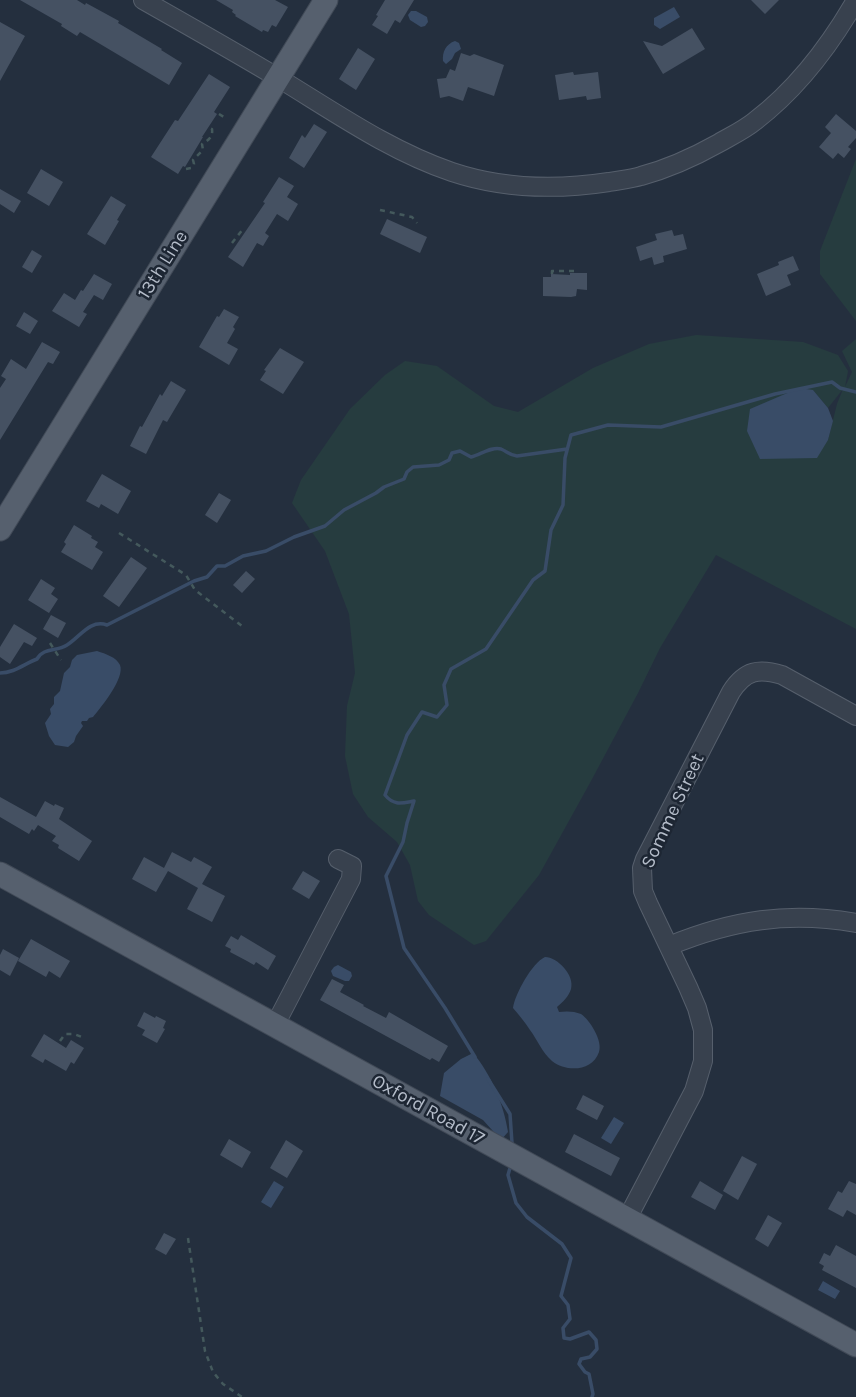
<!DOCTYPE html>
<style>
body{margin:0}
canvas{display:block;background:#242f3e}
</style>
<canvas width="856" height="1397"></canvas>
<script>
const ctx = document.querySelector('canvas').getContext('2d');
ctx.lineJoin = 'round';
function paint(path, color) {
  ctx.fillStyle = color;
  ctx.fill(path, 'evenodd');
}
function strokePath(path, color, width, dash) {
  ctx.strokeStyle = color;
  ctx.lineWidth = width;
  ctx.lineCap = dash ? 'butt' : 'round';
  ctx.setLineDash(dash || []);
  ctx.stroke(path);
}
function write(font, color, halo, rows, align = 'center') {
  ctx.font = font + ' Karla,sans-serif';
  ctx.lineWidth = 5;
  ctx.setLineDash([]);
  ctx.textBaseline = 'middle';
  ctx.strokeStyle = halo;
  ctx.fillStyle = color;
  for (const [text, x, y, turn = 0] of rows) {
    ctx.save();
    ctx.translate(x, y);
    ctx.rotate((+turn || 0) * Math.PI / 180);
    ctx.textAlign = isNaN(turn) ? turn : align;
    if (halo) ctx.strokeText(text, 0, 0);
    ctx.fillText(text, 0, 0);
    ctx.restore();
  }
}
const green = new Path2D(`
 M856,159V321L820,274V251Z
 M696,335L803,342L838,355L848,371L845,387L852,372L842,351L856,339V629L716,555L660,648L638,693L591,781L539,875L486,941L474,945L429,915L418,901L410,865L397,842L368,817L353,794L345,756L347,706L355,673L349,614L325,551L292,503L301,480L350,409L385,375L405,361L437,366L494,406L518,412L593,368L649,344ZM843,389L837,404L828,440L813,390L828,408Z`);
const water = new Path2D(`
 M674,7L680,17L660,29L654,25V18Z
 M411,11H416L427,17L428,22L425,26L421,27L410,20L408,15Z
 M455,41L459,43L461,49L455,53L452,59L446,64L443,61C442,52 446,44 455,41Z
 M799,388L813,390L828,408L833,421L828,440L817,458L760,459L747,431L750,409Z
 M97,651C106,654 116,657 120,665C125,678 102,706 93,717L89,718L87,721H82L81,723L83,726L76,736L74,742L68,747L55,745L49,736L45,723L51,714L50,709L54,704V697L60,691L64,673L70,667L72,660L77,655Z
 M545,957C557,957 575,975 571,989C569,996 563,1002 557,1007L559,1012C566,1011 574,1011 581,1014C590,1020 603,1041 599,1052C592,1072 566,1072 552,1061C542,1052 538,1041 530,1030C525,1022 519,1015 513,1008C515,994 532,963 545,957Z
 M338,965L351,972L352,976L349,981H345L333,976L331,971L334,967Z
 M473,1053C491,1074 504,1105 508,1132L501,1140L483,1120L440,1096L444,1073L461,1059Z
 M614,1117L624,1123L611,1144L601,1138Z
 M274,1181L284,1187L271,1208L261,1202Z
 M823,1281L840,1291L835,1299L818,1290Z`);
const stream = new Path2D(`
 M0,673C14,673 24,664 37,659C44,647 56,652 67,645C80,637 90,619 107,625L194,581L207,577L217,566H225L243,556L266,551L294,537L325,526L344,510L376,493L384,487L404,479L407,472L413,467L439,465L449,460L452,453L460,451L471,457C480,455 492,446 501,449C508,452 509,455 517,456L567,449
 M475,1057L445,1008L404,948L386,876L403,842L407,823L414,801C402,803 394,806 385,795L407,735L422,712L437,717L447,705L444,685L451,669L486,649L533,580L545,571L551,530L563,505L565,458L571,435L608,425L661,427L775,394L832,382L840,388L856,392
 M488,1079L510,1114L512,1143
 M510,1168L508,1175L516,1203L527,1217L562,1244L571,1258L561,1296L568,1305L570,1319L563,1328L564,1338L570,1339L589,1332L596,1340L597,1349L590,1357L581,1359L579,1364L585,1372L589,1374L593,1394L592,1397`);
const building = new Path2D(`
 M20,0H77L85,5L86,3L119,21L118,23L162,49L161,50L182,63L169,85L80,32L77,36L61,26L62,24Z
 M216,0H275L288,7L276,27L272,25L268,32L263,30L262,32L235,16L236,15L232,12L233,10Z
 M385,0H414L400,23L395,20L387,34L372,25L378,16L376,15Z
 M751,0H779L765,14Z
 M0,22L25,36L0,81Z
 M692,28L705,49L663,74L643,41L662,46Z
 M358,48L375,59L356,90L339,79Z
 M461,53L470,56L474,54L504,65L494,96L468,87L463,101L449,96L440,98L437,79L446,78L450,69L455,71Z
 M573,72L574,75L598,72L601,98L587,100L586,96L559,100L555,75Z
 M209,74L230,87L214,112L217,114L202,137H203L185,167L183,166L178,174L151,157L175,120L178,121Z
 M836,114L856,131V138L848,147L851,149L844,158L838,153L833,159L819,147L831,133L825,127Z
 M314,124L327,132L304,168L289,158L302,135L305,138Z
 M41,169L63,182L49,206L27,193Z
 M279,177L294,186L287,197L298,204L288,221L277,214L265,233L269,236L263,246L257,243L243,267L228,257L265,203L263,202Z
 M0,189L21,201L14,213L0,204Z
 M111,196L126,205L117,220L119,221L105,245L87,234Z
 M387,219L427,237L420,253L380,234Z
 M672,230L674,236L683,234L687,249L663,256L664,262L654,265L652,257L640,261L636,247L657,240L655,234Z
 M32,250L42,256L32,273L22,267Z
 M793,256L799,270L787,275L791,285L766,296L757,274L779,265L778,262Z
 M570,273H587V290L577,289L576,296L571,297L543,296V277H551V274L570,275Z
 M94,274L112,284L103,300L94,295L83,312L87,314L79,327L52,311L64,293L75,300L81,290L83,291Z
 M224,309L239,317L233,327L235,329L227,343L238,349L229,365L199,347L217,316L219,317Z
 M24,312L38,321L30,334L16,326Z
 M42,342L60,352L53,364L48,362L0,440V388L6,379L1,376L11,359L26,369Z
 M280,348L304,362L283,394L260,380L266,371L264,370Z
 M171,381L186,390L167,422L163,420L146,454L130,446L140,426L142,427L160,394L162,396Z
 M102,474L131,491L118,514L101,504L99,508L86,501Z
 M219,493L231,500L217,523L205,515Z
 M74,525L92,536L91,538L98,542L95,547L103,552L92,570L61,552L66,544L64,542Z
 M131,557L147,568L119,607L103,596Z
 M246,571L255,579L242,593L233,585Z
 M41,579L55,588L51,594L58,599L49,613L28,600Z
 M51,615L66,623L58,638L43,629Z
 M14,624L37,638L32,646L24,642L10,664L0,657V647Z
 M0,797L36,817L45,801L54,806L55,804L64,808L59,819L92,841L79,861L58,848L59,845L52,841L56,836L38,825L34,831L32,829L29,834L0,817Z
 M172,852L191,862L194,857L212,867L202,884L225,896L212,922L187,909L198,888L168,871L156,892L132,879L144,857L164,868Z
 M303,871L320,881L309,899L292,889Z
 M241,935L276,956L268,970L256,962L254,965L247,961L230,952L231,949L225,946L231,936L238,940Z
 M31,939L70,961L60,978L49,971L46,977L18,961Z
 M3,949L19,958L10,976L0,970V955Z
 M332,979L344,985L340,992L364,1005L363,1006L386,1018L389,1012L448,1046L439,1062L432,1058L430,1060L320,1000Z
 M144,1012L155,1018L156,1016L166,1021L163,1028L165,1029L157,1043L142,1035L145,1030L137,1026Z
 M44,1034L66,1048L71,1040L84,1048L74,1064L71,1062L66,1071L45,1059L43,1063L31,1056Z
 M583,1095L604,1106L597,1120L576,1109Z
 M574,1134L620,1158L611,1176L565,1152Z
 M229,1139L251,1152L242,1168L220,1155Z
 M286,1140L303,1151L287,1178L270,1168Z
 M742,1156L757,1164L738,1200L723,1191Z
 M700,1181L723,1195L715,1210L691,1197Z
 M849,1181L856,1184V1215L847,1210L843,1217L828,1209L838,1191L842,1193Z
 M768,1215L782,1223L768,1247L755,1239Z
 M164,1233L176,1239L166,1255L155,1249Z
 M836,1245L856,1256V1288L822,1270L824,1266L819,1263L824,1253L830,1256Z`);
const path = new Path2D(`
 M219,114L227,119
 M186,169L191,168L194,164L193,160L203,150L202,144C209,140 213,137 212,129L210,128
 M380,210L412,217L417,223
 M232,243L243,229
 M552,274V271H574
 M119,533L186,575L195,590L242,626
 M50,643L61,660
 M60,1041L65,1034H74L82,1037
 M188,1238L205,1351L213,1372L223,1384L242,1397`);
const minor = new Path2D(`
 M143,0C189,26 235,52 280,79C336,113 390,151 452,172C503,189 557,190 609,182C620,180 631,179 641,176C667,169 694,157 719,143C731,136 744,130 755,121C798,88 829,47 856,0
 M669,946C732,920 789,911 856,923
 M275,1025L351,879L352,866L338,859
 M627,1219L694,1091L703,1061V1030L697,1008L688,987L648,903L643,891L642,868L645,859L731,692C745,670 759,668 782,675L856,716`);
const major = new Path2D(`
 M0,529L326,0
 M0,874L856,1345`);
const streetNames = [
 ["13th Line",163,265,-58],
 ["Somme Street",673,811,-65],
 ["Oxford Road 17",428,1110,29]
];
paint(green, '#263c3f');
paint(water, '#394c67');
strokePath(stream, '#394c67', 3.5);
paint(building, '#455162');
strokePath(minor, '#565f6c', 20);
strokePath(major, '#414a57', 25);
strokePath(path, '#44595c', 2.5, [5, 5]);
strokePath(minor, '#38414e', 18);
strokePath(major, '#56606e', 23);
write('19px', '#b4bcc9', '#1d2633', streetNames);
</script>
